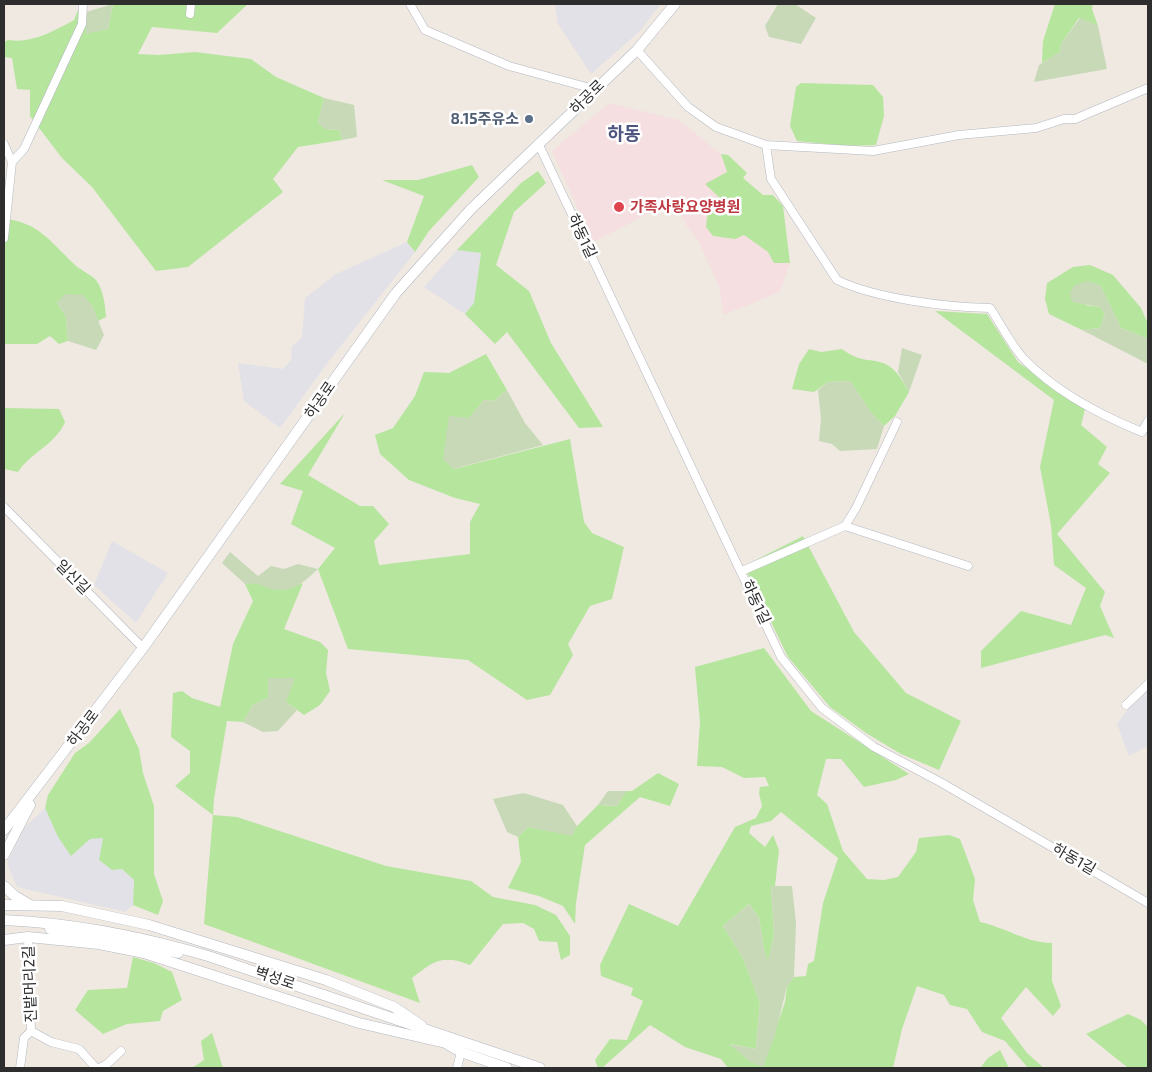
<!DOCTYPE html>
<meta charset="utf-8">
<style>
body{margin:0}
#map{position:relative;width:1152px;height:1072px;overflow:hidden;background:#efe9e1;font-family:"Exo 2",sans-serif}
canvas{display:block}
.frame{position:absolute;inset:0;border:5px solid #2e2e2e;pointer-events:none}
</style>
<div id="map">
<canvas width="1152" height="1072"></canvas>
<div class="frame"></div>
</div>
<script>
const ctx = document.querySelector('canvas').getContext('2d');
ctx.lineJoin = 'round';
function paint(path, color) {
  ctx.fillStyle = color;
  ctx.fill(path, 'evenodd');
}
function strokePath(path, color, width, dash) {
  ctx.strokeStyle = color;
  ctx.lineWidth = width;
  ctx.lineCap = dash ? 'butt' : 'round';
  ctx.setLineDash(dash || []);
  ctx.stroke(path);
}
function write(font, color, halo, rows, align = 'center') {
  ctx.font = font + ' "Exo 2","Noto Sans KR",sans-serif';
  ctx.lineWidth = 5;
  ctx.setLineDash([]);
  ctx.textBaseline = 'middle';
  ctx.strokeStyle = halo;
  ctx.fillStyle = color;
  for (const [text, x, y, turn = 0] of rows) {
    ctx.save();
    ctx.translate(x, y);
    ctx.rotate((+turn || 0) * Math.PI / 180);
    ctx.textAlign = isNaN(turn) ? turn : align;
    if (halo) ctx.strokeText(text, 0, 0);
    ctx.fillText(text, 0, 0);
    ctx.restore();
  }
}
const industrial = new Path2D(`
 M555,4H661L639,32L591,74L558,24Z
 M407,242L415,252L329,361L280,428L244,401L238,363L283,369L291,360L292,347L302,337L305,298L336,274Z
 M457,250L481,253L474,303L465,314L424,287Z
 M112,541L168,573L136,623L94,585Z
 M1148,681V746L1129,756L1117,724Z
 M45,808L58,837L104,838L122,868L134,880L133,905L125,912L17,887L7,863L25,827Z`);
const medical = new Path2D(`
 M609,103L679,120L721,154L727,172L721,199L717,208L713,236L735,239L744,235L768,252L774,263H790L780,292L723,315L720,289L699,242L686,225L673,201L593,242L552,151Z`);
const green = new Path2D(`
 M113,4H248L217,33L152,27L138,54L159,55L195,52L251,59L276,77L324,98L318,122L325,129L339,130L342,140L298,147L273,179L283,192L188,267L156,271L92,187L62,158L33,120L30,116V90L17,89L12,58L4,57V42L8,40C31,44 54,31 74,20L78,10L86,12V33L108,29Z
 M1055,4H1093L1092,9L1098,26L1079,18L1061,44L1060,52L1042,63L1043,41Z
 M801,83L873,85L883,97L884,116L876,145L845,146L797,141L790,126L796,87Z
 M721,154L728,155L747,173L743,178L763,195H773L783,206L790,263H774L768,252L744,235L735,239L713,236L706,227L708,209L717,208L721,199L705,184L727,172Z
 M472,165L479,177L429,231L415,252L407,242L424,196L382,180H418Z
 M538,171L546,183L514,212L496,265L529,291L551,343L603,427L579,428L507,332L495,344L465,314L474,303L481,253L457,250L521,183Z
 M4,219C37,221 52,243 74,264C80,270 90,274 96,280C104,291 105,305 106,317L98,321L92,305L57,302L66,317L68,341L59,344L50,336L37,344H4Z
 M1090,265L1113,275L1141,308L1148,324V339L1121,328L1100,285L1085,305L1100,307L1105,314L1100,328L1082,330L1049,314L1045,299L1047,283L1073,267Z
 M935,311L987,314L1018,362L1085,409L1081,425L1107,447L1098,464L1110,473L1057,534L1105,592L1100,606L1114,638L1105,635L981,668V651L1021,611L1071,625L1086,588L1054,565L1051,525L1040,467L1054,400Z
 M809,349L821,352L842,349C872,372 885,345 909,392L895,416L884,426L872,414L850,381L828,382L814,392L792,389L799,364Z
 M486,354L507,390L494,401L484,400L469,418L454,469L570,439L584,522L592,533L624,547L612,599L590,606L568,644L573,655L550,695L527,700L468,660L348,649L318,569L335,548L291,524L303,491L280,484L345,413L308,475L360,506H373L389,524L374,541L379,565L470,554V522L480,504L455,498L409,480L380,454L375,435L393,428L415,396L424,372L449,373Z
 M4,408L59,409L65,422C55,445 31,452 18,472L4,469Z
 M803,536L854,632L906,693L961,721L939,770L901,754L866,733L830,707L788,657L744,566Z
 M256,582L281,590L303,583L284,629L320,642L328,650L326,673L330,691L320,705L304,715L286,702L269,678L268,698L253,705L243,722L227,721L214,799L213,815L237,817L386,866L471,881L493,897L535,905L556,915L570,936V955L561,960L557,942L539,941L534,929L523,923L503,924L470,965C443,954 433,961 412,978L420,1003L204,924L213,815L175,786L190,773V751L171,737L173,693L182,691L192,698L220,707L233,644L253,601L245,584Z
 M764,648L811,711L909,774L896,780L864,787L841,759H826L817,795L827,804L843,851L867,879L884,880L898,877L916,852L919,838L949,835L960,839L975,879L973,900L980,922C1004,927 1027,943 1052,943V981L1061,1006L1053,1016L1026,987L1001,1018L1027,1053L1044,1068H1028L1005,1041L982,1032L967,1009L950,1005L944,995L917,986L902,1029L893,1068H728L721,1059L685,1047L650,1025L602,1068H598L595,1060L610,1039L627,1040L643,1001L631,995L633,988L601,976L600,965L629,904L678,926L735,827L756,818L762,806L759,793L760,787L769,786L765,777L744,778L722,767L697,766L700,722L695,667ZM781,812L838,858L823,903L814,961L808,964L806,976L794,977L787,986L785,1002L763,1066L751,1062L730,1044L756,1049L760,1002L742,956L723,926L749,904L759,918L764,950L768,962L774,935L771,886H775L779,850L773,835L765,847L749,833L751,826L771,821Z
 M120,709L139,749L143,773L154,806V874L163,901L158,915L133,905L134,880L122,869L112,870L99,860L103,838L90,839L71,856L58,837L45,808L48,795L75,753L89,743Z
 M658,773L679,784L670,806L640,797L585,845L576,903L575,924L563,906L539,896L508,888L521,862L518,837L528,827L572,835L577,826L598,805L617,806L626,791H632Z
 M133,957L154,963L172,972L182,1000L163,1011L160,1021L127,1024L103,1034L75,1010L88,990L127,988Z
 M1128,1014L1141,1020L1148,1027V1068H1128L1086,1034Z
 M212,1033L223,1068H192L204,1060L201,1041Z
 M1000,1050L1009,1068H980L988,1058Z`);
const cemetery = new Path2D(`
 M113,4L108,29L86,34V12Z
 M778,4H795L816,18L801,44L769,37L765,26Z
 M1080,18L1098,26L1107,69L1034,82L1039,65L1060,52L1061,44Z
 M324,98L354,105L357,137L342,140L339,130L325,129L318,122Z
 M1088,281L1100,285L1121,328L1148,339V364L1082,330L1100,328L1105,314L1100,307L1072,302L1070,292L1075,285Z
 M65,294L83,295L92,305L104,335L96,350L68,341L66,317L57,302Z
 M902,348L922,355L909,392L898,372Z
 M850,381L872,414L884,426L877,449L840,451L832,444L819,441L821,419L818,390L828,382Z
 M507,390L525,423L543,445L453,469L443,459L449,416L469,418L484,400L494,401Z
 M230,552L258,576L271,566L284,569L298,564L318,569C308,578 295,591 280,590C266,590 261,581 245,584L222,563Z
 M268,678H295L286,702L297,710L278,731L263,732L243,722L253,705L268,698Z
 M608,791H626L617,806L598,805Z
 M524,793L563,805L577,826L572,836L528,827L518,837L507,832L493,799Z
 M771,886H792L796,923L794,977L787,986L775,1035L763,1067L751,1062L729,1044L756,1049L760,1002L742,956L723,926L749,904L759,918L764,950L768,961L774,935Z`);
const minor = new Path2D(`
 M410,4L425,30L509,66L594,89
 M190,14L191,4
 M637,50L688,107L716,127L766,145L873,151L959,135L1036,128L1064,119H1075L1148,88
 M4,144L12,162L4,238
 M539,145L781,657L822,708L874,747L942,783L1148,903
 M766,145L771,179L837,280C877,299 946,307 990,308C1001,324 1011,345 1024,359C1056,392 1100,415 1142,432L1148,421
 M12,162L24,149L82,24L83,4
 M4,507L143,648
 M845,526L856,508L897,422
 M742,571L845,526L968,566
 M1126,705L1148,684
 M31,1031L51,1042L79,1049L96,1068
 M20,1068L24,1038L31,1031L28,937
 M99,1068L107,1064L121,1051
 M457,1068L461,1052`);
const secondary = new Path2D(`
 M4,830L143,648L396,293L471,209L637,50L675,4
 M4,855L30,805
 M4,886L15,896L30,905
 M4,905L62,906L149,925L326,980L394,1007L422,1026
 M4,920C75,923 140,936 208,956L540,1068
 M50,929L114,938L178,953
 M4,940L28,937L99,944L144,953L359,1023L441,1042
 M445,1043L461,1052L507,1068`);
const markers = [
 [529,119,5,"#5c6f8a"],
 [619,207,6,"#e0444e"]
];
const streetNames = [
 ["하공로",587,97,-45],
 ["하동1길",582,236,65],
 ["하공로",320,400,-55],
 ["일신길",73,577,45],
 ["하동1길",756,602,65],
 ["하공로",83,728,-53],
 ["하동1길",1074,859,30],
 ["벽성로",275,978,19],
 ["진밭머리2길",30,984,-92]
];
const serviceNames = [
 ["8.15주유소",519,119]
];
const healthNames = [
 ["가족사랑요양병원",630,207]
];
const quarterNames = [
 ["하동",624,134]
];
paint(industrial, '#e3e1e8');
paint(medical, '#f5dfe0');
paint(green, '#b6e59e');
paint(cemetery, '#c8d9b8');
strokePath(minor, '#b4b7c1', 9);
strokePath(secondary, '#b4b7c1', 11);
strokePath(minor, '#fff', 8);
strokePath(secondary, '#fff', 10);
for (const [x, y, r, color] of markers) {
  const dot = new Path2D();
  dot.arc(x, y, r, 0, 2 * Math.PI);
  ctx.fillStyle = color;
  ctx.fill(dot);
  strokePath(dot, '#fff', 2);
}
write('15px', '#2e2e2e', '#fff', streetNames);
write('bold 15px', '#4e5e75', '#fff', serviceNames, 'right');
write('bold 15px', '#be3a42', '#fff', healthNames, 'left');
write('bold 18px', '#4d5680', '#fff', quarterNames);
</script>
